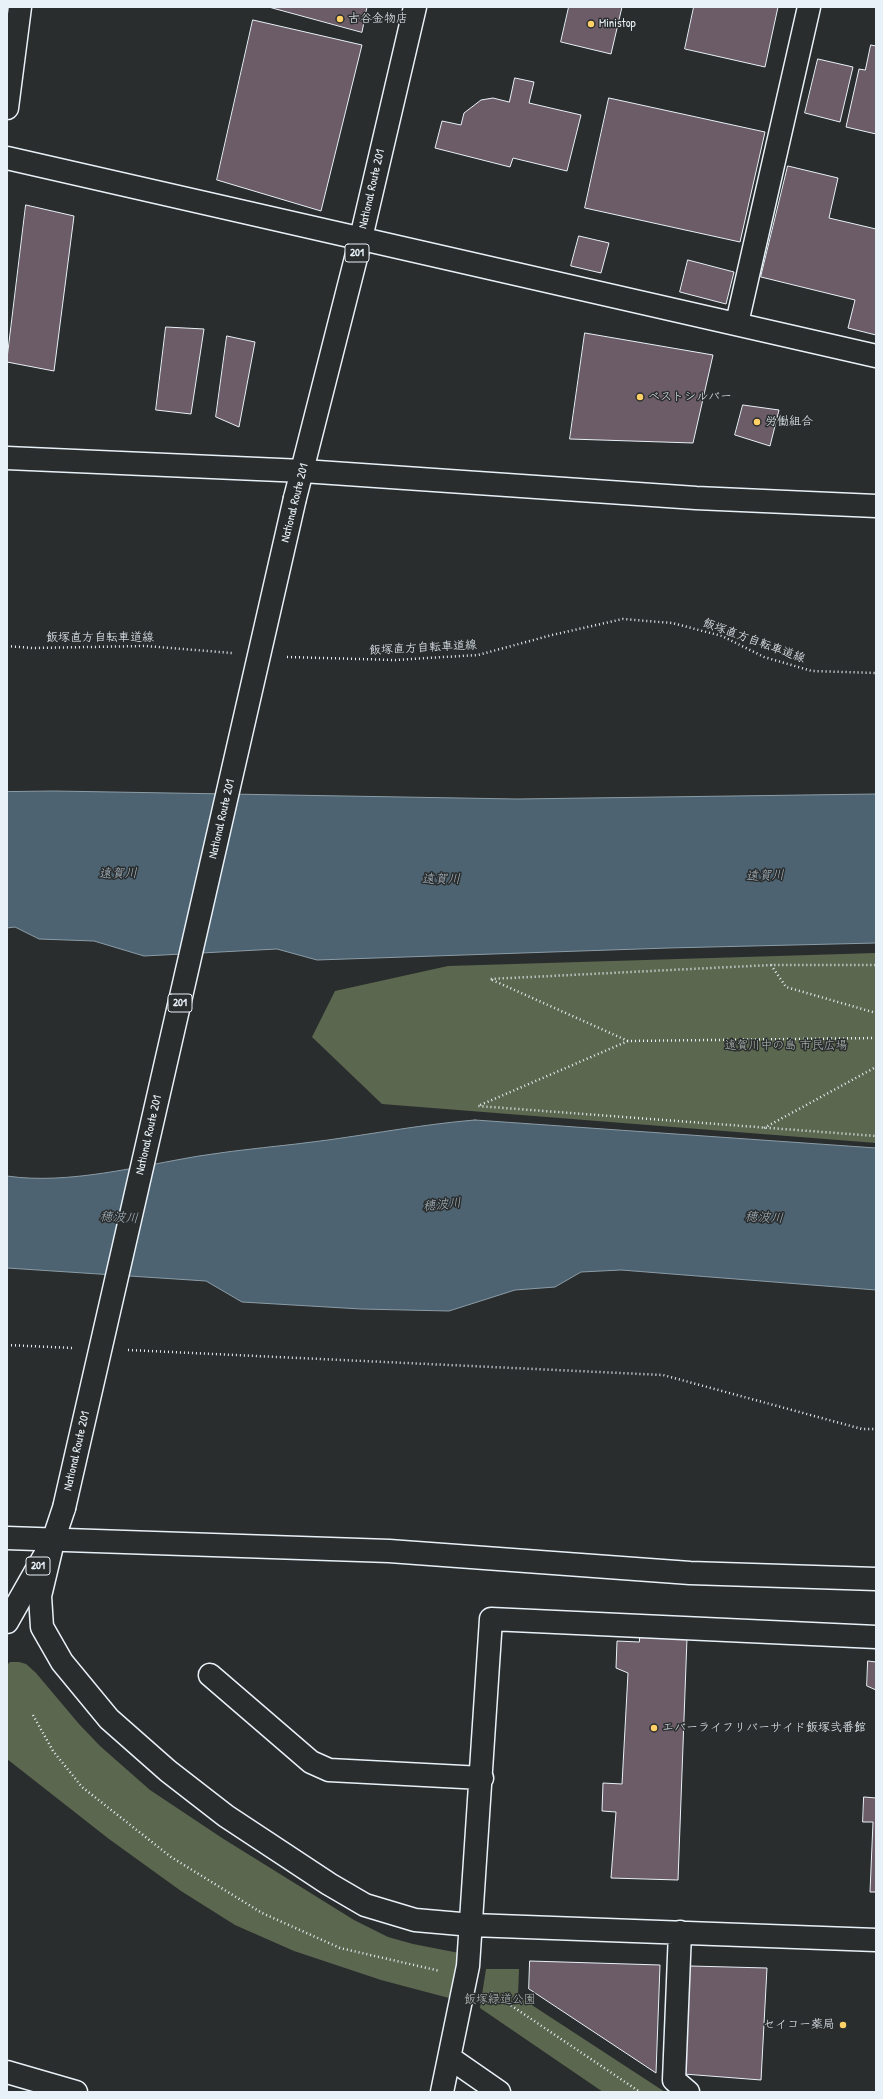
<!DOCTYPE html>
<meta charset="utf-8">
<style>
body{margin:0}
#map{position:relative;width:883px;height:2099px;overflow:hidden;background:#2a2d2e;font-family:"Patrick Hand",sans-serif}
canvas{display:block}
.frame{position:absolute;inset:0;border:8px solid #e8f1f8;pointer-events:none}
</style>
<div id="map">
<canvas width="883" height="2099"></canvas>
<div class="frame"></div>
</div>
<script>
const ctx = document.querySelector('canvas').getContext('2d');
ctx.lineJoin = 'round';
function paint(path, color) {
  ctx.fillStyle = color;
  ctx.fill(path, 'evenodd');
}
function strokePath(path, color, width, dash) {
  ctx.strokeStyle = color;
  ctx.lineWidth = width;
  ctx.lineCap = dash ? 'butt' : 'round';
  ctx.setLineDash(dash || []);
  ctx.stroke(path);
}
function write(font, color, halo, rows, align = 'center') {
  ctx.font = font + ' "Patrick Hand","Klee One",sans-serif';
  ctx.lineWidth = 3;
  ctx.setLineDash([]);
  ctx.textBaseline = 'middle';
  ctx.strokeStyle = halo;
  ctx.fillStyle = color;
  for (const [text, x, y, turn = 0] of rows) {
    ctx.save();
    ctx.translate(x, y);
    ctx.rotate((+turn || 0) * Math.PI / 180);
    ctx.textAlign = isNaN(turn) ? turn : align;
    if (halo) ctx.strokeText(text, 0, 0);
    ctx.fillText(text, 0, 0);
    ctx.restore();
  }
}
const green = new Path2D(`
 M876,953V1143L382,1104L312,1037L335,991L448,966Z
 M10,1662H19L26,1664L36,1673L79,1724L100,1746L150,1790L222,1838L354,1920L388,1937L413,1944L459,1953L449,1998L381,1980L294,1951L235,1925L181,1891L109,1839L7,1759V1665Z
 M486,1969H519L518,1996L665,2092H603L480,2008Z`);
const water = new Path2D(`
 M54,791L517,799L876,794V943L668,948L317,960L277,949L144,956L94,941L39,939L15,927L7,928V792Z
 M475,1120L876,1148V1290L621,1270L581,1272L555,1287L515,1290L449,1311L361,1309L242,1302L206,1281L7,1268V1176C68,1185 139,1166 199,1156C242,1149 285,1146 328,1140C378,1133 426,1124 475,1120Z`);
const building = new Path2D(`
 M269,7H367L362,32Z
 M569,7H622L611,54L561,42Z
 M694,7H778L765,67L685,49Z
 M253,20L362,45L321,211L217,180Z
 M871,45L876,46V134L846,127L859,69L865,70Z
 M818,59L853,67L840,122L805,113Z
 M515,78L534,82L529,103L581,115L567,171L513,158L510,167L435,148L442,121L461,125L464,113L481,100L493,98L509,102Z
 M609,98L765,132L740,242L585,208Z
 M788,166L838,178L829,218L876,229V335L848,328L855,300L761,277Z
 M26,205L74,216L54,371L7,362Z
 M579,236L609,243L601,273L571,266Z
 M688,260L734,272L726,304L680,292Z
 M166,327L204,329L191,414L156,410Z
 M585,333L713,355L693,443L570,439Z
 M227,336L255,342L239,427L216,417Z
 M743,405L779,410L770,446L735,435Z
 M640,1636L687,1638L678,1880L611,1878L616,1812L602,1811L603,1783L622,1784L628,1673L616,1668L617,1641L639,1642Z
 M868,1661L876,1662V1690L867,1686Z
 M864,1797L876,1798V1892H870L873,1822H863Z
 M530,1961L660,1965L656,2073L529,1989Z
 M690,1966L767,1968L761,2080L684,2074Z`);
const path = new Path2D(`
 M7,646L32,648L146,646L232,653
 M287,657L395,660L478,655L552,635L623,619L672,623L722,636L764,657L812,671L876,673
 M771,965L786,987L876,1013
 M876,1038L628,1041L478,1106L876,1136
 M628,1041L490,979L771,965H876
 M764,1128L876,1067
 M7,1345L73,1348
 M128,1350L663,1375L862,1429H876
 M33,1715L53,1751L82,1787L171,1857L262,1913L340,1948L440,1971
 M491,1992L640,2092`);
const street = new Path2D(`
 M7,108L20,7
 M7,158L876,356
 M737,323L809,7
 M51,1550L40,1596L42,1627L62,1662L109,1719L168,1771L226,1816L329,1884L365,1905L415,1920L472,1925L876,1940
 M210,1675L311,1762L329,1770L482,1778
 M680,1932L674,2080L688,2092
 M450,2058L499,2092
 M442,2092L468,1966L491,1619L876,1637`);
const secondary = new Path2D(`
 M7,458L303,471L696,498L876,506
 M7,1538L389,1551L690,1573L876,1579`);
const highway = new Path2D(`
 M295,498L361,238L415,7
 M7,1622L53,1541L64,1508
 M7,2072L76,2092`);
const highwayBridge = new Path2D(`
 M64,1508L295,498`);
const markers = [
 [340,19,4,"#ffd166"],
 [591,24,4,"#ffd166"],
 [640,397,4,"#ffd166"],
 [757,422,4,"#ffd166"],
 [654,1728,4,"#ffd166"],
 [843,2025,4,"#ffd166"]
];
const shields = [
 [357,253,24],
 [180,1003,24],
 [38,1566,24]
];
const shieldNames = [
 ["201",357,253],
 ["201",180,1003],
 ["201",38,1566]
];
const poiNames = [
 ["古谷金物店",348,19],
 ["Ministop",599,24],
 ["ベストシルバー",648,397],
 ["労働組合",765,422],
 ["エバーライフリバーサイド飯塚弐番館",662,1728],
 ["セイコー薬局",835,2025,"right"]
];
const streetNames = [
 ["National Route 201",372,189,-77],
 ["National Route 201",295,503,-76],
 ["飯塚直方自転車道線",100,638],
 ["飯塚直方自転車道線",754,641,20],
 ["飯塚直方自転車道線",423,648,-3],
 ["National Route 201",222,819,-77],
 ["National Route 201",149,1135,-77],
 ["National Route 201",77,1451,-77]
];
const parkNames = [
 ["遠賀川中の島 市民広場",786,1046],
 ["飯塚緑道公園",500,2000]
];
const waterNames = [
 ["遠賀川",118,874,-1],
 ["遠賀川",765,876,-2],
 ["遠賀川",441,880],
 ["穂波川",442,1205,-6],
 ["穂波川",119,1218,3],
 ["穂波川",764,1218,3]
];
paint(green, '#5c674f');
paint(water, '#4d6371');
strokePath(water, '#8b9ca7', 1);
paint(building, '#6c5c67');
strokePath(building, '#e8f1f8', 1);
strokePath(street, '#e8f1f8', 25);
strokePath(secondary, '#e8f1f8', 25);
strokePath(highway, '#e8f1f8', 25);
strokePath(path, '#e8f1f8', 2.5, [1, 3]);
strokePath(street, '#2a2d2e', 22);
strokePath(secondary, '#2a2d2e', 22);
strokePath(highway, '#2a2d2e', 22);
strokePath(highwayBridge, '#e8f1f8', 25, []);
strokePath(highwayBridge, '#2a2d2e', 22);
for (const [x, y, r, color] of markers) {
  const dot = new Path2D();
  dot.arc(x, y, r, 0, 2 * Math.PI);
  ctx.fillStyle = color;
  ctx.fill(dot);
  strokePath(dot, '#2a2d2e', 1.5);
}
for (const [x, y, w] of shields) {
  const box = new Path2D();
  box.roundRect(x - w / 2, y - 9, w, 18, 3);
  ctx.fillStyle = '#2a2d2e';
  ctx.fill(box);
  strokePath(box, '#e8f1f8', 1);
}
write('bold 11px', '#e8f1f8', null, shieldNames);
write('12px', '#e8f1f8', '#2a2d2e', poiNames, 'left');
write('12px', '#e8f1f8', '#2a2d2e', streetNames);
write('12px', '#b0bab4', '#2a2d2e', parkNames);
write('italic 13px', '#aab8c2', '#2a2d2e', waterNames);
</script>
